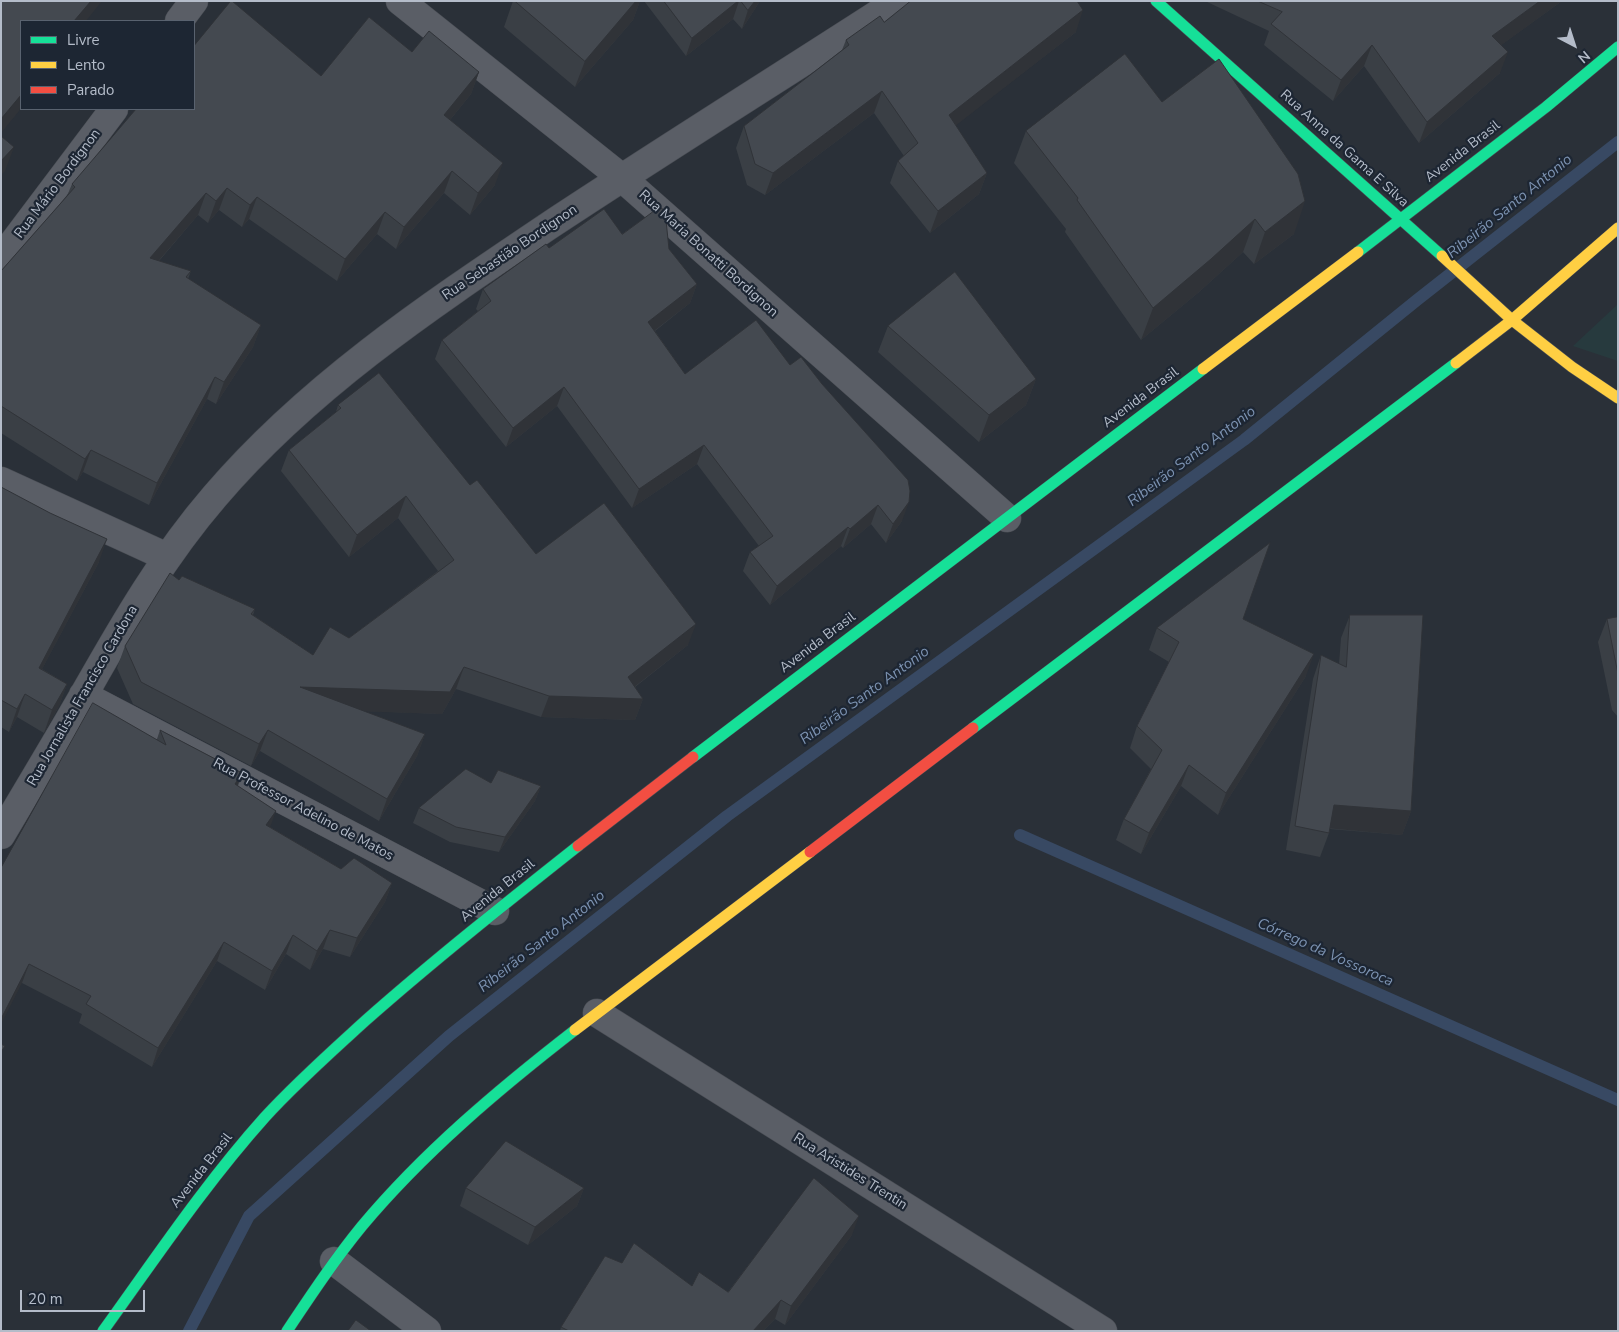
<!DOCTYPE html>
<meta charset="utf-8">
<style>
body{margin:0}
#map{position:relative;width:1619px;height:1332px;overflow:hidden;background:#2a3038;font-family:"Nunito Sans",sans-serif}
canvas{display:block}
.frame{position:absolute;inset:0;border:2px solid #b4bcc9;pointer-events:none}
.legend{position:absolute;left:20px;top:20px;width:175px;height:90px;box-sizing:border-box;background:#1d2633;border:1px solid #59626f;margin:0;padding:6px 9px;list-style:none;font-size:15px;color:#b4bcc9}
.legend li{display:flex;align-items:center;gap:10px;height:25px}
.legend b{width:25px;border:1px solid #59626f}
.north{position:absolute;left:1549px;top:20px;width:50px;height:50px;-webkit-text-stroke:4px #1d2633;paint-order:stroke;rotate:140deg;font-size:14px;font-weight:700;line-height:20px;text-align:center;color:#b4bcc9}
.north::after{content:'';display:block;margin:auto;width:18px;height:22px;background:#b4bcc9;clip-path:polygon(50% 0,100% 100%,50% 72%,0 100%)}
.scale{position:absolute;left:20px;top:1290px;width:125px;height:22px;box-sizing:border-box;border:2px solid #b4bcc9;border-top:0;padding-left:6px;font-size:15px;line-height:18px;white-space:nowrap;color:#b4bcc9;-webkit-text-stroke:4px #1d2633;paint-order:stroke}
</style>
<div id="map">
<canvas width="1619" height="1332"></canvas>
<div class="frame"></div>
<ul class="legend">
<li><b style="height:6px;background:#16e098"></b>Livre</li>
<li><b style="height:6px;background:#ffcf43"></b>Lento</li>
<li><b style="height:6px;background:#f24e42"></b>Parado</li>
</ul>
<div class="north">N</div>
<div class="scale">20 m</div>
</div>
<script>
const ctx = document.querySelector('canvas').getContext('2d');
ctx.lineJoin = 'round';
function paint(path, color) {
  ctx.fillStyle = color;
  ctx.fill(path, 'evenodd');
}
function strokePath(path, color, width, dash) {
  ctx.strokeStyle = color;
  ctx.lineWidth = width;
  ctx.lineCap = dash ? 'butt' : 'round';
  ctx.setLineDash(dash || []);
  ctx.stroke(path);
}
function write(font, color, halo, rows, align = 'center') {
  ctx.font = font + ' "Nunito Sans",sans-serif';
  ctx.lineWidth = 4.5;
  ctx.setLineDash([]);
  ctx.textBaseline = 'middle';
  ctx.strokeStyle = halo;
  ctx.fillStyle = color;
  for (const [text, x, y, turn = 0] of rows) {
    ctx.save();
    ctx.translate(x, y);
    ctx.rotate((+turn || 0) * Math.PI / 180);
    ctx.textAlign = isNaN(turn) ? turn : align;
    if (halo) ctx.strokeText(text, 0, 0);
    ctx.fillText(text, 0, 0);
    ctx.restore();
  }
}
const green = new Path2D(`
 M1618,304V361L1573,346Z`);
const stream = new Path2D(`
 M1020,835L1618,1100
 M189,1331L249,1216L449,1036L727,816L1244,440L1417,300L1618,142`);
const street = new Path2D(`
 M400,1L622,178L1007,518
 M179,21L194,1
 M1,259L114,109
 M1,481L167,557
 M83,695L495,911
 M1,835C30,786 59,738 87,689C125,622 164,555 215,496C309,386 431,305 550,225C665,149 782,76 898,1
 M597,1013L1103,1331
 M334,1261L427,1331`);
const fast = new Path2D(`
 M1156,1L1442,256
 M1358,252L1546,107L1618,47
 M973,728L1456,363
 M693,757L1203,369
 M103,1331C155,1259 205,1184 265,1117C296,1083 331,1052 365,1021C434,960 506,903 578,846
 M287,1331C311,1295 335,1259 362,1226C424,1152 499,1089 575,1030`);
const slow = new Path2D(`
 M1442,256L1512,320L1572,367L1618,398
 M1456,363L1512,320L1618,228
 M1203,369L1358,252
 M575,1030L810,852`);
const jam = new Path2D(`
 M578,846L693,757
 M810,852L973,728`);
const wall = new Path2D(`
 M513,1H640L633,20L575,87L504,27Z
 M644,1H760L742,29L733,19L686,56Z
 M1205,1H1562L1501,45L1500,73L1419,143L1364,66L1333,101L1264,45L1269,31Z
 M884,22L1076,32L955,125L987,173L979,194L930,233L890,183L898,161L904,156L874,113L765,195L747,185L736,148L744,126L842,50L846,40Z
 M412,52L479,72L471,94L450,120L495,185L470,215L444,193L396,249L377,234L337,281L249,219L242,227L219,210L208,223L198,215L159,261L191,271L188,279L261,325L253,347L216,404L207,399L149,505L83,472L77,481L1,433V271L67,196L72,184L321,76Z
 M1162,102L1294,234L1254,264L1243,252L1199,292L1141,340L1065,232L1066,229L1014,163L1026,131Z
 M622,234L669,249L697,284L690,303L655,331L685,374L902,521L886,543L871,524L843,548L841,546L770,605L743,571L750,552L759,546L697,464L632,508L557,406L506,447L435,359L442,340L478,311L476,309L483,289L549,248Z
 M888,326L1036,379L1026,405L979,442L878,352Z
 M338,405L470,485L536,554L688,645L635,687L643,699L635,720L541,717L456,689L442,714L363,711L425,734L417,756L379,821L260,751L251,766L133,704L117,668L125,646L179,580L255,609L253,615L313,655L349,638L438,571L398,518L349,557L281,471L289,450L336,412Z
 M1,487L99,562L42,669L67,684L59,706L44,733L17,717L9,732L1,727Z
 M1350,615L1411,811L1402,835L1330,829L1329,833L1320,857L1286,850L1313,679L1321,655L1339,664L1341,638Z
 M1618,617V717L1612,710L1598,642L1607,619Z
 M1243,619L1306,676L1218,815L1181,786L1141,854L1116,840L1124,819L1151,769L1130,748L1137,726L1169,662L1149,650L1157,628Z
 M160,730L242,773L238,786L270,827L341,869L392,883L385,902L350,957L323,949L310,970L286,954L265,990L217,961L152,1067L79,1023L82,1014L22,983L1,868L157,739Z
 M491,783L541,786L535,801L499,852L450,842L413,823L419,808Z
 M466,1188H584L577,1206L528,1245L460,1206Z
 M852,1235L785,1325L775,1319L763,1331H560L561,1327L622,1263L692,1286L728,1292Z`);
const shadedWall = new Path2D(`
 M91,1H102L86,21H74Z
 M636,1H640L633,20L575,87L585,61Z
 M738,1H739L733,19L686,56L692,38Z
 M755,1H760L742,29L748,10Z
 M1540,1H1562L1485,57L1492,36Z
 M1083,10L1076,32L941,137L949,115Z
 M1372,45L1364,66L1333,101L1341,80Z
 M1508,52L1500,73L1419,143L1427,122Z
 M479,72L471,94L436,137L444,115Z
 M882,91L874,113L765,195L773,173Z
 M21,95V106L19,111L1,133V119Z
 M14,147L5,171L1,175V161Z
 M503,163L495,185L470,215L478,193Z
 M452,171L444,193L396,249L404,227Z
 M987,173L979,194L930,233L938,211Z
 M227,188L219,210L208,223L216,201Z
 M206,193L198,215L142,280L150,258Z
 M257,197L249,219L242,227L250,205Z
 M1305,201L1294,234L1254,264L1265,232Z
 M385,212L377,234L337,281L345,259Z
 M1255,219L1243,252L1199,292L1141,340L1153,308Z
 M697,284L690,303L641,341L648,322Z
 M261,325L253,347L216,404L224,382Z
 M215,377L207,399L149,505L157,483Z
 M1036,379L1026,405L979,442L989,415Z
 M564,387L557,406L506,447L513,428Z
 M704,445L697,464L632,508L639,489Z
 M91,450L83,472L77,481L85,459Z
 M406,496L398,518L349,557L357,535Z
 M909,502L902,521L886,543L893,524Z
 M878,505L871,524L843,548L850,529Z
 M848,527L841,546L770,605L777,586Z
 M107,539L99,562L31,690L39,668Z
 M696,624L688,645L620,698L643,699L635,720L541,717L549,696L628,677Z
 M1314,654L1306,676L1218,815L1226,793Z
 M464,667L456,689L442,714L292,709L300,687Z
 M67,684L59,706L44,733L52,710Z
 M25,694L17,717L9,732L17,709Z
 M268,730L260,751L251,766L259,744Z
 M425,734L417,756L379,821L387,799Z
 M1189,765L1181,786L1141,854L1149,833Z
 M242,773L235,792V784Z
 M541,786L535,801L499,852L505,837Z
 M1334,805L1411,811L1402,835L1326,828Z
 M276,811L269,830L266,825Z
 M392,883L385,902L350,957L357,938Z
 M330,930L323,949L310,970L317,951Z
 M293,935L286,954L265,990L272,971Z
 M224,942L217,961L152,1067L158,1048Z
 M29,964L22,983L1,1024V1019Z
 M584,1188L577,1206L528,1245L535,1227Z
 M859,1216L852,1235L785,1325L791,1306Z
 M781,1300L775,1319L763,1331H753Z`);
const building = new Path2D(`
 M1,1H91L74,21H21V95L1,119Z
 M231,1H232L321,76L369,17L412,52L429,31L479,72L444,115L503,163L478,193L452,171L404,227L385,212L345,259L257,197L250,205L227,188L216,201L206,193L150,258L191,271L186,277L261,325L224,382L215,377L157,483L91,450L85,459L1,406V271L75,187L72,184L136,109H194V46Z
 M515,1H636L585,61Z
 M664,1H738L692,38Z
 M741,1H755L748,10Z
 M911,1H1077L1083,10L949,115L987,173L938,211L898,161L918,143L882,91L773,173L755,164L744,126L849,45L846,40L880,16L884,22Z
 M1258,1H1540L1492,36L1508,52L1427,122L1372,45L1341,80L1271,24L1282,12Z
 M1125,54L1162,102L1219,59L1298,174L1305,201L1265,232L1255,219L1211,259L1153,308L1077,200L1078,198L1026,131Z
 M1,136L14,147L1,161Z
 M660,207L665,211L669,249L697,284L648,322L685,374L756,320L790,365L801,357L822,384L908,480L910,491L909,502L893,524L878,505L850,529L848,527L777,586L750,552L773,536L704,445L639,489L564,387L513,428L442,340L491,301L483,289L546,244L549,248L604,209L622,234Z
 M955,272L1036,379L989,415L888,326Z
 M379,373L470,485L477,480L536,554L604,503L696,624L628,677L643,699L549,696L464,667L450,692L300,687L425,734L387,799L268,730L259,744L141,682L125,646L170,573L179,580L182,576L255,609L251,614L313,655L330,627L349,638L454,560L406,496L357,535L289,450L341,408L338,405Z
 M1,487L50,513L107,539L39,668L67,684L52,710L25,694L17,709L1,700Z
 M1270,543L1243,619L1314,654L1226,793L1189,765L1149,833L1124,819L1162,750L1137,726L1179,642L1157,628Z
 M1350,615H1423L1411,811L1334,805L1329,833L1295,826L1321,655L1346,667Z
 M1618,617V674L1607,619Z
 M93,703L166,745L160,730L242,773L235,784L276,811L266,825L341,869L354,858L392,883L357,938L330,930L317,951L293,935L272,971L224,942L158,1048L86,1004L91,996L29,964L1,1019V868Z
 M466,769L491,783L498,770L541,786L505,837L456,827L419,808Z
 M1,1044L5,1046L1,1052Z
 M506,1141L584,1188L535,1227L466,1188Z
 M814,1178L859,1216L791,1306L781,1300L753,1331H569L561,1327L605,1256L622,1263L634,1243L692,1286L699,1272L728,1292Z
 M356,1320L371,1331H348Z`);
const streetNames = [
 ["Rua Anna da Gama E Silva",1344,149,42],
 ["Avenida Brasil",1463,152,-38],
 ["Rua Mário Bordignon",58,184,-53],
 ["Rua Sebastião Bordignon",510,253,-34],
 ["Rua Maria Bonatti Bordignon",708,254,42],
 ["Avenida Brasil",1141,398,-37],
 ["Avenida Brasil",818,643,-37],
 ["Rua Jornalista Francisco Cardona",83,696,-60],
 ["Rua Professor Adelino de Matos",303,810,28],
 ["Avenida Brasil",498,891,-39],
 ["Avenida Brasil",202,1171,-52],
 ["Rua Aristides Trentin",850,1172,32]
];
const waterNames = [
 ["Ribeirão Santo Antonio",1510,207,-39],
 ["Ribeirão Santo Antonio",1192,457,-37],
 ["Ribeirão Santo Antonio",865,696,-36],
 ["Ribeirão Santo Antonio",542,942,-38],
 ["Córrego da Vossoroca",1325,953,24]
];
paint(green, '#273a3e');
strokePath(stream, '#384963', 12);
strokePath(street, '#484c53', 29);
strokePath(fast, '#484c53', 12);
strokePath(slow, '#484c53', 12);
strokePath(jam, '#484c53', 12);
strokePath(street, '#5a5e66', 28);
strokePath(fast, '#16e098', 11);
strokePath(slow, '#ffcf43', 11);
strokePath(jam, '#f24e42', 11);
paint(wall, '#3a3f45');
paint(shadedWall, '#303338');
paint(building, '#444950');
strokePath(building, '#303338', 1);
write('14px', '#b4bcc9', '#1d2633', streetNames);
write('italic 15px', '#7c92b1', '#1d2633', waterNames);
</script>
